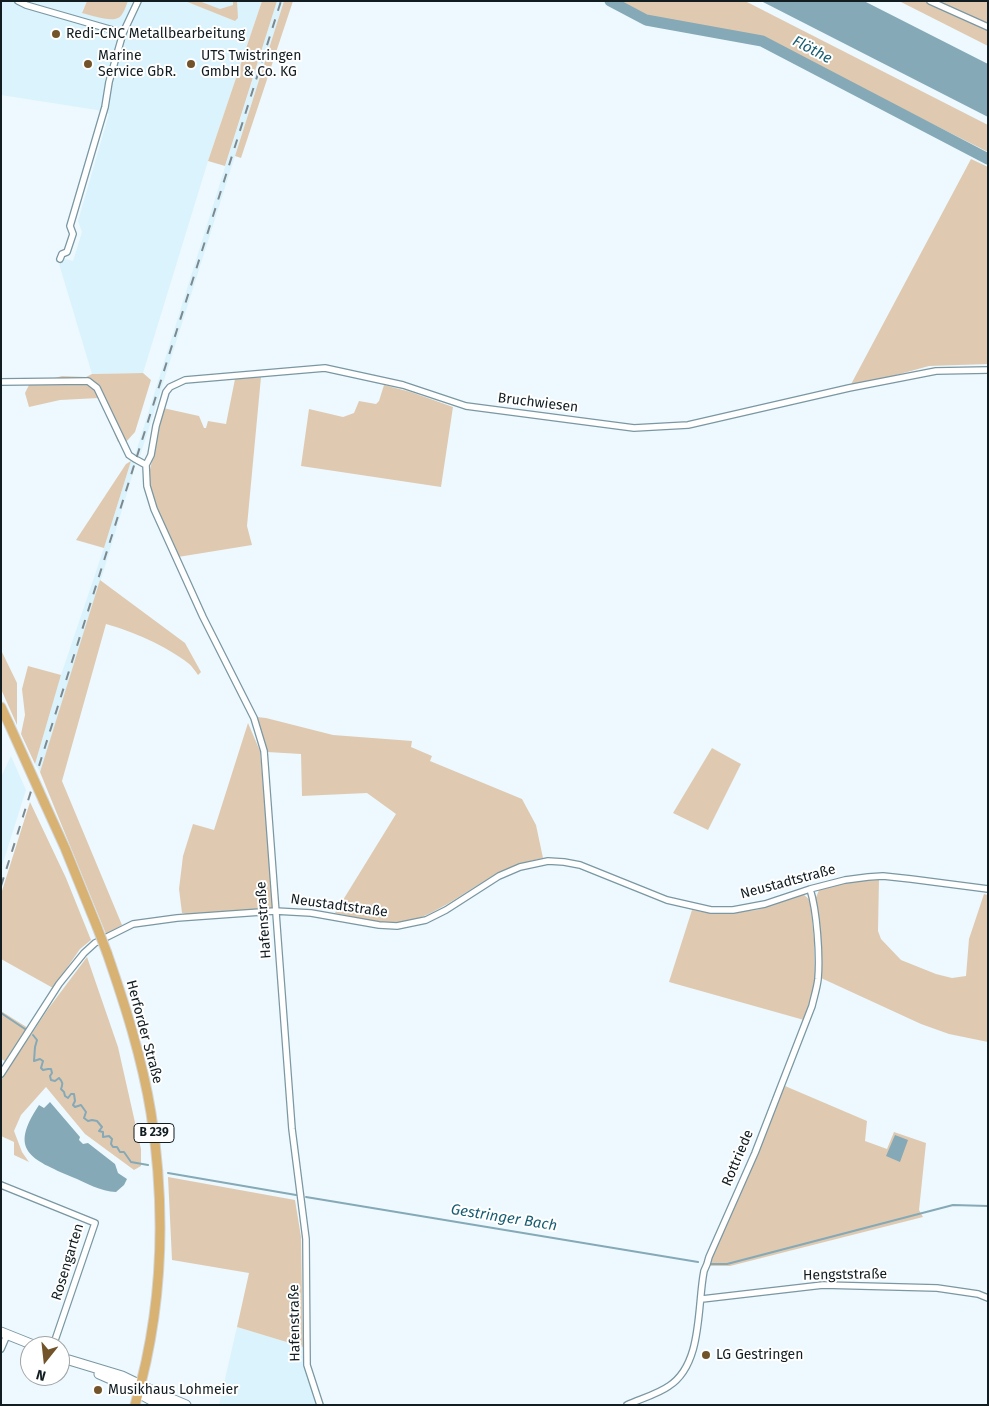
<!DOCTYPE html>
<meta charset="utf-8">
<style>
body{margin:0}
#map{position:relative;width:989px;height:1406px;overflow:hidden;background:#edf9fe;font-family:"Fira Sans",sans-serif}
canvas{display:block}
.frame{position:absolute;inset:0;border:2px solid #111d21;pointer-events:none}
.north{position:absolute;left:20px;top:1336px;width:50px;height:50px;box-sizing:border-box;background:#fff;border:1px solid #a0a5a6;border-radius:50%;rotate:196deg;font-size:14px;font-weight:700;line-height:20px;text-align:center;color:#111d21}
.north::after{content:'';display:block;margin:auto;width:18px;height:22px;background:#73542a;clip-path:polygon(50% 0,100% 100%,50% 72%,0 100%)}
</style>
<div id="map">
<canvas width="989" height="1406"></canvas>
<div class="frame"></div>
<div class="north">N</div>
</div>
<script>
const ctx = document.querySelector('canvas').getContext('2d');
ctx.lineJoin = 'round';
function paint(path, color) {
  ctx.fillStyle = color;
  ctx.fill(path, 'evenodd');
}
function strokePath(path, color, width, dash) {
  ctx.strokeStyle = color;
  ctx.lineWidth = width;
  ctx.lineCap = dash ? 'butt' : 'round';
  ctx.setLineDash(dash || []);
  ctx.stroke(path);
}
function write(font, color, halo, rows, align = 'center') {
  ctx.font = font + ' "Fira Sans",sans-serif';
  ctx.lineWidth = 4;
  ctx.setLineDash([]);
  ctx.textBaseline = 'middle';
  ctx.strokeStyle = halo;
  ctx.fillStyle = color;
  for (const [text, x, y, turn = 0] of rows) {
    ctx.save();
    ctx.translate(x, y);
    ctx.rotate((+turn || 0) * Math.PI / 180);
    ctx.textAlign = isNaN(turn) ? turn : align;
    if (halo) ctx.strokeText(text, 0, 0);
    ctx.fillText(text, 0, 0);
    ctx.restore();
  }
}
const built = new Path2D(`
 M1,1H87L82,12L122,14L128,1H262L208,161L143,373L92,374L57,257L73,261L82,232L78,221L109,114L97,110L1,95Z
 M277,1H284L140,456L135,455Z
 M131,461L136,463L90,616L40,772L35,764L61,675L104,548Z
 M11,756L26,790L1,869V777Z
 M237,1327L303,1347L305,1367L317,1405H219Z`);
const green = new Path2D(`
 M87,1H128C126,6 123,16 118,18C110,22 91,15 82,13Z
 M185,1H199L220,9L233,5V1H237L238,18L235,21Z
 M262,1H277L225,166L208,161Z
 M284,1H293L241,158L235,156Z
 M615,1H745L988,125V152L762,38L646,17Z
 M899,1H988V46Z
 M971,159L988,167V364L929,366L849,388Z
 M143,373L151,380L135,432L126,442H118L99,398L60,400L29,407L25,393L29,385L62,376L86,377L92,374Z
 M261,377L247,526L252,545L178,557C168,534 153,510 149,485C148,472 152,462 155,450C157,436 159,422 163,408L199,416L204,428H206L208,421L226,424L235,379Z
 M384,385L411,392L453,407L441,487L301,466L309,409L343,417L354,413L359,401L376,404L379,401Z
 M131,461L104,548L76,540L126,464Z
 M100,580L185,643L201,672L198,675C195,671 192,666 188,663C166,646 132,631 106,624L62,781L122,925L106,934L40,772Z
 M1,650L17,683V725L1,689Z
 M28,666L61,675L35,764L21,734L25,715L22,689Z
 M257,717L266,718L333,735L412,741L411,747L432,756L430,761L522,799L536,825L543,858C526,862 511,866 496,874C467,890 428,922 396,923C376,923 355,917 335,913L396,814L367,793L302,796L301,754L267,752Z
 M248,723L260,751L274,909L191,915L182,913L179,889L183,856L193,824L214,830Z
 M712,748L741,764L708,830L673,813Z
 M30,802L66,878L91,940L80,949L53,988L1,959V894Z
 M879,880L878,931L881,939L901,960L936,974L952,978L966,976L969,939L984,894L988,895V1042L949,1034L921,1024L821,978L820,938L815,900L819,890L846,882Z
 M803,894L810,900L814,940L815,978L814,997L804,1020L669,982L692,910L714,914L757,910Z
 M87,957L118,1047L141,1149V1166L134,1170L85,1134L46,1087L21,1115L14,1131L22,1152L29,1162L14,1155V1142L1,1136V1080L48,1009Z
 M1,1011L28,1028L5,1061L1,1059Z
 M785,1086L867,1121L865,1141L887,1149L894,1132L926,1143L919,1210L923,1217L730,1266H709Z
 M168,1177L295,1200L301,1237L303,1347L237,1327L249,1273L172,1260Z`);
const water = new Path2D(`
 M761,1H864L988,64V117Z
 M50,1102L80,1137L79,1140L83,1144L88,1143L115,1164L118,1173L127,1179L124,1185L116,1192C101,1192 85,1182 72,1177C31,1159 8,1151 39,1105L44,1108Z
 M895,1135L908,1140L900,1162L886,1156Z`);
const stream = new Path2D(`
 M1,1013L25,1029
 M33,1035L37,1040L35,1047L34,1061L40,1059L43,1061L41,1068L43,1070L48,1069H51L52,1073L50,1076L51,1080L55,1081L59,1078C63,1082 63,1084 61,1089L64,1092L65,1096L68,1098L71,1094H74L75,1101L73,1105L75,1107L81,1105L86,1112L84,1118L88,1121L92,1120L97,1121L102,1127L99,1131L103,1132V1137L109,1136L112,1139L111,1144L113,1147H117L120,1152H124L131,1162L148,1165
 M168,1173L296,1195
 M306,1197L698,1262
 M711,1264H727L953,1205L988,1206`);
const river = new Path2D(`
 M610,1L646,20L762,41L988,159`);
const minor = new Path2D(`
 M18,1L26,5L123,33
 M930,1L988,27
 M60,259L62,254L67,252L73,234L70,226L105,107L109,82L123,33L138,1
 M1,382L88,381L97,388L129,455L135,459
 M137,460L146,465L147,486L154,509L203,617L254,718L264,751L292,1129L306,1239L307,1365L320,1405
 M146,465L151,455L156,426L166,392L170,387L185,380L325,368L403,385L466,406L634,428L688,425L849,388L936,371L988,370
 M1,1074L59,984L84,953L95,943L133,924L177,918L275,911L311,913L379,925L397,926L426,920L446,910L499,876L520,867L548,861L564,862L580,865L667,900L711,910H733L765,904L810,889L845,880L868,877L883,876L911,879L988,889
 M1,1185L95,1223L53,1346
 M702,1299L823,1285L937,1288L978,1294L988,1298
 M1,1349L7,1335
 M627,1405C640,1399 658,1394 669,1386C703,1364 697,1306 704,1271C706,1267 708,1262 709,1257L755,1153L812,1006C814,997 817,988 818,979C820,956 817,911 810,889`);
const secondary = new Path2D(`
 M1,1332L36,1346
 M69,1360L122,1376L155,1392L186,1405
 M99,1374L124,1385L151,1400L170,1405`);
const primary = new Path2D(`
 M1,707L9,724
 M44,802L65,848L97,927
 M107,953C125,1005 142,1058 151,1113C166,1210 163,1310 135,1405`);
const rail = new Path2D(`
 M1,886L281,1`);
const primaryBridge = new Path2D(`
 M9,724L44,802
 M97,927L107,953`);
const markers = [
 [56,34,5,"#73542a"],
 [88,64,5,"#73542a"],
 [191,64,5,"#73542a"],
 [706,1355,5,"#73542a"],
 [98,1390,5,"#73542a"]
];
const shields = [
 [154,1133,40]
];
const shieldNames = [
 ["B 239",154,1133]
];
const poiNames = [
 ["Redi-CNC Metallbearbeitung",66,34],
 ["Marine",98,56],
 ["Service GbR.",98,72],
 ["UTS Twistringen",201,56],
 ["GmbH & Co. KG",201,72],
 ["LG Gestringen",716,1355],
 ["Musikhaus Lohmeier",108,1390]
];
const streetNames = [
 ["Bruchwiesen",538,403,7],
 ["Neustadtstraße",788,882,-15],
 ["Neustadtstraße",339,906,8],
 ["Hafenstraße",264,920,-94],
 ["Herforder Straße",144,1032,75],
 ["Rottriede",738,1158,-67],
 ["Rosengarten",68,1262,-73],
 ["Hengststraße",845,1275,-1],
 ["Hafenstraße",295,1323,-91]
];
const waterNames = [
 ["Flöthe",812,50,28],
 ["Gestringer Bach",504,1218,9]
];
paint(built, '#dbf3fc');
paint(green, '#dfcab1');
paint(water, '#85a9b6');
strokePath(stream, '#85a9b6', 2);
strokePath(river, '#85a9b6', 11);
strokePath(minor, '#7a97a2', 8);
strokePath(secondary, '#7a97a2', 11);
strokePath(primary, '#d4d6d7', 11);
strokePath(minor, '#fff', 5.5);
strokePath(secondary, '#fff', 9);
strokePath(primary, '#d8b273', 9);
strokePath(rail, '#7d898e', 2, [9, 9]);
strokePath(primaryBridge, '#d4d6d7', 11, []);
strokePath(primaryBridge, '#d8b273', 9);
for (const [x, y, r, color] of markers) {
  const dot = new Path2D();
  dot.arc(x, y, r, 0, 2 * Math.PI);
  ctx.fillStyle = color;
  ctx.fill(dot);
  strokePath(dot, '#fff', 2);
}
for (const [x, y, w] of shields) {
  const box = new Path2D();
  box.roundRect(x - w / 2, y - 9.5, w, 19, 4);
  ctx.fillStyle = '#fff';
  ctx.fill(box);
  strokePath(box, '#111d21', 1);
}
write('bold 12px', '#111d21', null, shieldNames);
write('14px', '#111d21', '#fff', poiNames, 'left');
write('14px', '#111d21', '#fff', streetNames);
write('italic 15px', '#185e72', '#fff', waterNames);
</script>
